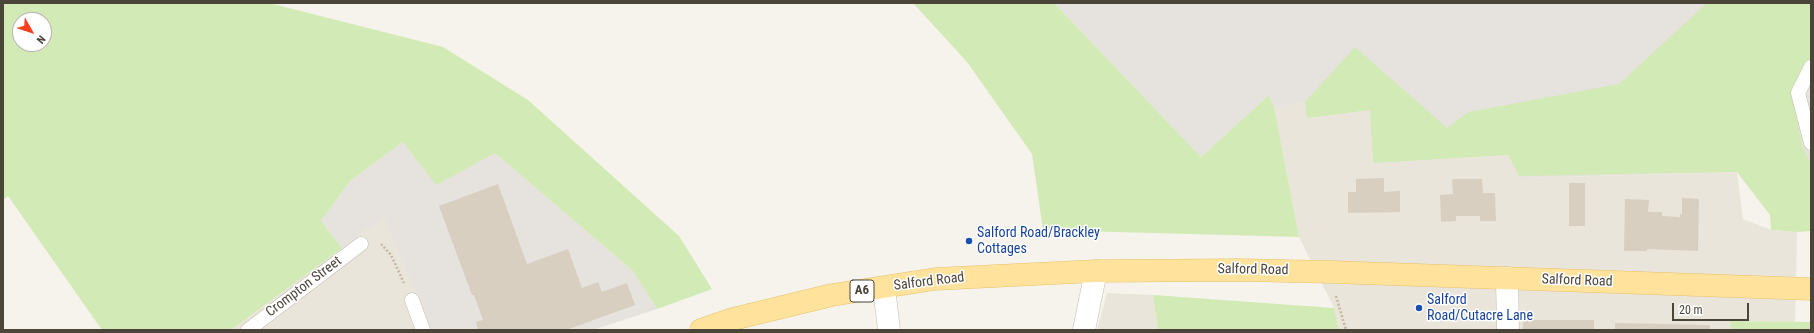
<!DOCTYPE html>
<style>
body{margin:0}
#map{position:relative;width:1814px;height:333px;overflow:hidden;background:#f6f3ec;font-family:"Roboto Condensed",sans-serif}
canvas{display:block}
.frame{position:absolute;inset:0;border:4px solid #4b4439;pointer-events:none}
.north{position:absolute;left:12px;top:12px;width:40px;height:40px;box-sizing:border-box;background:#fff;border:1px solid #b7b4b0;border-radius:50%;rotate:129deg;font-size:11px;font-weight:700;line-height:16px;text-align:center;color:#4b4439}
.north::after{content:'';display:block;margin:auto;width:14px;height:18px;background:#fc3f1d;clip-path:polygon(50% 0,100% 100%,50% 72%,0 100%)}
.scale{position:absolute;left:1672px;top:303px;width:77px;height:18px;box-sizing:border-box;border:2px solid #4b4439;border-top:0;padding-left:5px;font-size:12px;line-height:14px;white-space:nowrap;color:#4b4439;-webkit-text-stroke:3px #fff;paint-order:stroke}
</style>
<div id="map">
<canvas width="1814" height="333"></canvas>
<div class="frame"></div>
<div class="north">N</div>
<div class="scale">20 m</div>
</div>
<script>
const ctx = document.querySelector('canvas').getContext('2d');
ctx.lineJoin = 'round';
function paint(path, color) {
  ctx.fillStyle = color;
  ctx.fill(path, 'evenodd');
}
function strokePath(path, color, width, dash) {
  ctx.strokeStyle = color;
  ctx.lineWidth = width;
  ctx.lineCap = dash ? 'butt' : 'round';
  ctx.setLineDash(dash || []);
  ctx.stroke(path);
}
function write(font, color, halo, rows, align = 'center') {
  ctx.font = font + ' "Roboto Condensed",sans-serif';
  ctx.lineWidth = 3;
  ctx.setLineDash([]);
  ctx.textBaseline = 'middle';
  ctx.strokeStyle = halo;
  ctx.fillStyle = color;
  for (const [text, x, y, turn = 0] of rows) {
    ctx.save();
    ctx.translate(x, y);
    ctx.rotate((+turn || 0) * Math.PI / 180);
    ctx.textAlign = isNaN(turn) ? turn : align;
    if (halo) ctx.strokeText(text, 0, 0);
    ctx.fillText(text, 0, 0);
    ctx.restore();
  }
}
const residential = new Path2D(`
 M1305,102L1307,118L1370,110L1373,163L1508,155L1520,178L1737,172L1743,219L1771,230L1797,232L1795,322L1730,321L1731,330H1339L1334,308L1299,237L1274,107Z
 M384,215L431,330H231L342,248Z
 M1107,293L1153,295L1158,330H1097Z`);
const industrial = new Path2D(`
 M1054,3H1811V225L1797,226L1765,208L1737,172L1520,178L1508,155L1373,163L1370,110L1307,118L1305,102L1274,107L1269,95L1201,157Z
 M403,142L436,184L495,153L633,271L657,309L593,330H431L384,216L342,248L321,221L350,181Z`);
const green = new Path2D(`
 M3,3H269L443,47L528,100L679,236L712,289L657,309L633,271L495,153L436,185L403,142L350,181L321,221L342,248L231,330H102L8,196L3,200ZM20,20H44V44H20Z
 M913,3H1054L1201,157L1269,95L1274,107L1299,237L1043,230L1032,154L967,62Z
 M1707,3H1811V58L1800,74L1793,99L1802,146L1811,164V231L1797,232L1771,230L1770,215L1737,172L1519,176L1508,155L1373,163L1370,110L1307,118L1305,102L1355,47L1447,128L1468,112L1619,84Z
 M1153,295L1334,308L1339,330H1158Z
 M1730,321L1811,322V330H1731Z`);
const building = new Path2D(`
 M1384,178V192L1400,191V212L1348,213V192H1356V179Z
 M1452,179H1482L1483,193H1495L1496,221H1480V216H1456V221L1441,222L1440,195L1453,194Z
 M1569,183H1585V226H1569Z
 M498,184L527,264L568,249L582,288L598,282L602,292L627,283L635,305L566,330H478L476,322L483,320L474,295H472L439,206Z
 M1682,198L1699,199L1698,251L1647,249V251H1624L1625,199L1649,200L1648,212H1662V216L1680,217V214H1682Z
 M1523,320H1594V330H1523Z
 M1615,323L1710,325V330H1615Z`);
const path = new Path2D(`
 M381,244L391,255L404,283
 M1336,296L1346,330`);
const service = new Path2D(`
 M1811,67L1798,93L1811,143
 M412,300L423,330
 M248,330L361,244`);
const minor = new Path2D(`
 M1507,278L1508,330
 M884,288L889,330
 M1084,330L1096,271`);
const primary = new Path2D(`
 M701,330L733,319L832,295L935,279L1096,271L1241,270L1332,272L1811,289`);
const markers = [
 [969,241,4,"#1a4fb4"],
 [1419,308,4,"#1a4fb4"]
];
const shields = [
 [862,291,24]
];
const shieldNames = [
 ["A6",862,291]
];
const transitNames = [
 ["Salford Road/Brackley",977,233],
 ["Cottages",977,249],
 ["Salford",1427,300],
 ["Road/Cutacre Lane",1427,316]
];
const streetNames = [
 ["Salford Road",1253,270,1],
 ["Salford Road",1577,281,2],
 ["Salford Road",929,282,-7],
 ["Crompton Street",304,287,-37]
];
paint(residential, '#eae5da');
paint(industrial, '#e6e2dd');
paint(green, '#d2eab5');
paint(building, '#d8cfc1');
strokePath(service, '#c2bbae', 15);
strokePath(minor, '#c2bbae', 23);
strokePath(primary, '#e6c16a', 23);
strokePath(path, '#c4b79f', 2.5, [2, 2]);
strokePath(service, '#fff', 14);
strokePath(minor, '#fff', 22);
strokePath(primary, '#ffe39c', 22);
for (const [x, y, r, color] of markers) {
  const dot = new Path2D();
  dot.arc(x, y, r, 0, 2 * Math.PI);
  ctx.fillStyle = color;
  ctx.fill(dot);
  strokePath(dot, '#fff', 1.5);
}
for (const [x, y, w] of shields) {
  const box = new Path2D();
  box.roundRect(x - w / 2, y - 11, w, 22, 3);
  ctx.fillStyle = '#fff';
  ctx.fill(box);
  strokePath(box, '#4b4439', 1);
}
write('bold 13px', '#4b4439', null, shieldNames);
write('14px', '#164399', '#fff', transitNames, 'left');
write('14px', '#4b4439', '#fff', streetNames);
</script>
